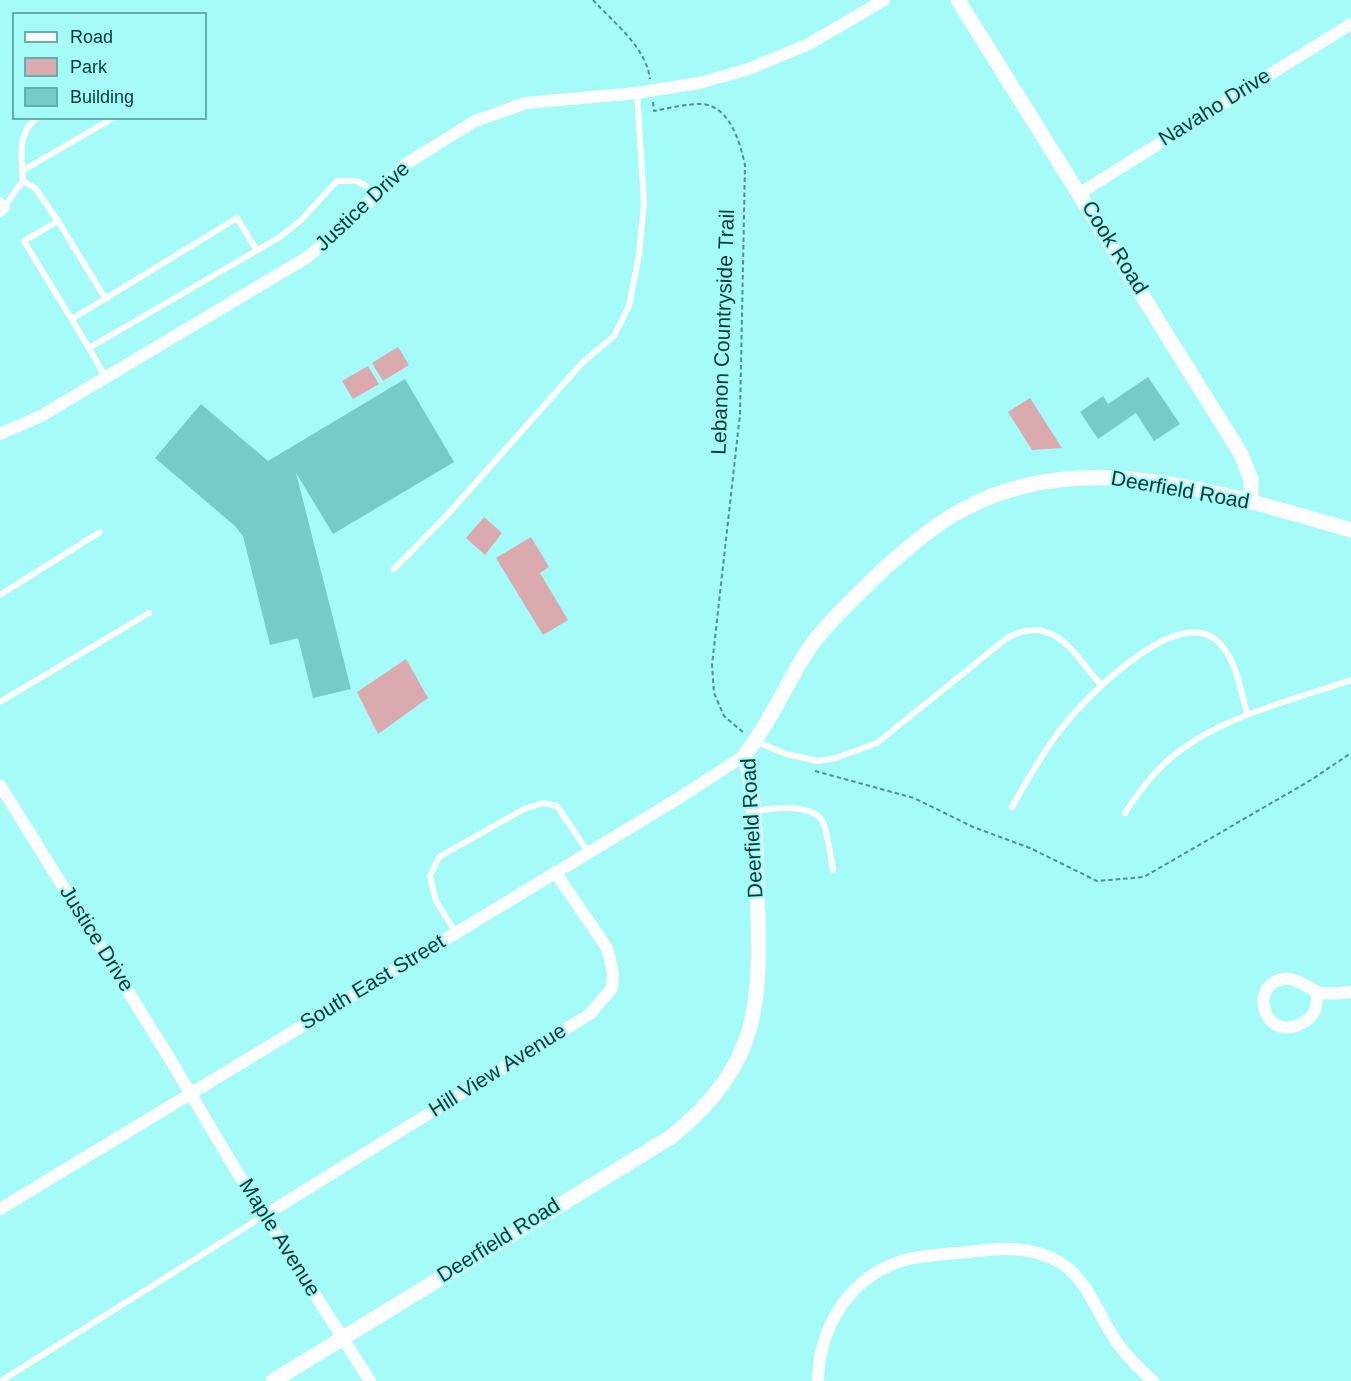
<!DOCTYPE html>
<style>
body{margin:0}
#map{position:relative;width:1351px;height:1381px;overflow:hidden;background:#a5fbf7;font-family:Arial,sans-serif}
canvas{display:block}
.legend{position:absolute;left:12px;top:12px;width:195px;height:108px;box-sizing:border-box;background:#a5fbf7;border:2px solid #64aeab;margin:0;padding:8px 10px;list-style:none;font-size:18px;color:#033a39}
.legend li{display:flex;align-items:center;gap:12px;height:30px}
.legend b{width:30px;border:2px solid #64aeab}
</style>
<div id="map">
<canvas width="1351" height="1381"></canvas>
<ul class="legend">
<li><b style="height:8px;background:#fff"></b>Road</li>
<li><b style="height:16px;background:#dbaaaf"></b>Park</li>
<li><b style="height:16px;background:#75cbc7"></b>Building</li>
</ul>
</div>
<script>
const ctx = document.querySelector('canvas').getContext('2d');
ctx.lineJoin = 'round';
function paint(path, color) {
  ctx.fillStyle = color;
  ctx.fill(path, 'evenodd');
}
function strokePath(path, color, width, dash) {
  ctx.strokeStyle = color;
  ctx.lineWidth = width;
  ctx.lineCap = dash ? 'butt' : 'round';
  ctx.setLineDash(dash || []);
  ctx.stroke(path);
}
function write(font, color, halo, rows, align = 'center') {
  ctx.font = font + ' Arial,sans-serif';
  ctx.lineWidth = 4.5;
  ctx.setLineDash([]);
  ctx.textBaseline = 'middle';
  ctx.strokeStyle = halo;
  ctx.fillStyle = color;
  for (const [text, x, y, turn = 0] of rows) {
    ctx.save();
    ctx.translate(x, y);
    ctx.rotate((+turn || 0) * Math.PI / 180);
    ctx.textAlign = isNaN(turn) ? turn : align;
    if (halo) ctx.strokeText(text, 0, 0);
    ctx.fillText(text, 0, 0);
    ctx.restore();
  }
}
const green = new Path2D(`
 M398,347L409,365L383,381L372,363Z
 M368,366L379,384L353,399L342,381Z
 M1030,398L1062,448L1032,450L1008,412Z
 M484,517L502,533L485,555L466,538Z
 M531,537L549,567L540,573L568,620L543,635L496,558Z
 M406,659L428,698L378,734L357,692Z`);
const building = new Path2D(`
 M1148,377L1180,424L1154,441L1136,413L1098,439L1080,412L1103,396L1108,404Z
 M405,379L454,462L333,534L296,473L351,689L313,698L298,638L270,645L243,536L235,526L155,458L201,404L268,461Z`);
const path = new Path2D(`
 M593,0C614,23 646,47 650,79
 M653,102L654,111C669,108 686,104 701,104C730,105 740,143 745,165L740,414L712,665L714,693L724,716L744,733
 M815,771L914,798L973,827L1030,848L1097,881L1144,877L1311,780L1351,753`);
const service = new Path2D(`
 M37,118C17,132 21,160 23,181L35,188L58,221L24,241L89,348
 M22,171L113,118
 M0,200L4,207L23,181
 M58,221L105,298
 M72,319L237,218L257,251
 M106,378L89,348L280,237L301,220L337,181H357L377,192
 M394,569L448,514L582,363L614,336L629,306L639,255L644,203L637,93
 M0,595L100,532
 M0,702L149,613
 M755,741L786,754L818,761L836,758L877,743L1007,638C1054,613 1073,653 1101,685
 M1012,807C1026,782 1041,756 1058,733C1081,701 1173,607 1215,639C1236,656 1240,689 1247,713
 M755,811C773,808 812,803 823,822C827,831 831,859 833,870
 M1125,813C1135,798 1146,782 1159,769C1207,719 1288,702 1351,680
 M456,933L436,901L430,876L439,857L524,809L543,803L557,806L588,852
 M1,1381L265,1215`);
const minor = new Path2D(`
 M1080,193L1351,24
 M0,211L4,207
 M0,434L41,416L306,258L353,219L404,165L475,121L526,103L637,93L699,83L746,70L809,44L884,0
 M0,785L170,1059L234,1167L370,1381
 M1318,992C1317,997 1317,1005 1315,1010C1313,1016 1307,1021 1302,1023C1266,1043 1249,990 1279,980C1295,975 1305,987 1318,992C1329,995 1341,993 1351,992
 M0,1209L679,798L745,755
 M265,1215L590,1014L612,988L613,972L607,948L555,872
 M818,1381C819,1325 852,1273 909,1259C928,1255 948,1254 968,1252C1000,1248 1032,1245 1061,1263C1086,1279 1096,1309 1111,1333C1122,1352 1137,1367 1153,1381`);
const tertiary = new Path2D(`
 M958,0L1241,454L1251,479V503
 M273,1381L671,1137C764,1062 761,998 757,887C756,842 755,799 745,755C752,745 759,735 765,725C783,696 796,665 816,639C837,613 862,590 886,567C910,546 934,525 962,510C1084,443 1227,495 1351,530`);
const streetNames = [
 ["Navaho Drive",1215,108,-32],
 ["Justice Drive",363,207,-43],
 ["Cook Road",1114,248,58],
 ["Lebanon Countryside Trail",724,332,-88],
 ["Deerfield Road",1180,491,10],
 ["Deerfield Road",753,828,-93],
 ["Justice Drive",96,939,58],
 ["South East Street",373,983,-31],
 ["Hill View Avenue",498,1071,-32],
 ["Maple Avenue",279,1238,58],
 ["Deerfield Road",499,1241,-32]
];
paint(green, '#dbaaaf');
paint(building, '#75cbc7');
strokePath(path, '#4d928f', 2, [4.5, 3]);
strokePath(service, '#fff', 6);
strokePath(minor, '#fff', 12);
strokePath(tertiary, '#fff', 15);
write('21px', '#033a39', '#a5fbf7', streetNames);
</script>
